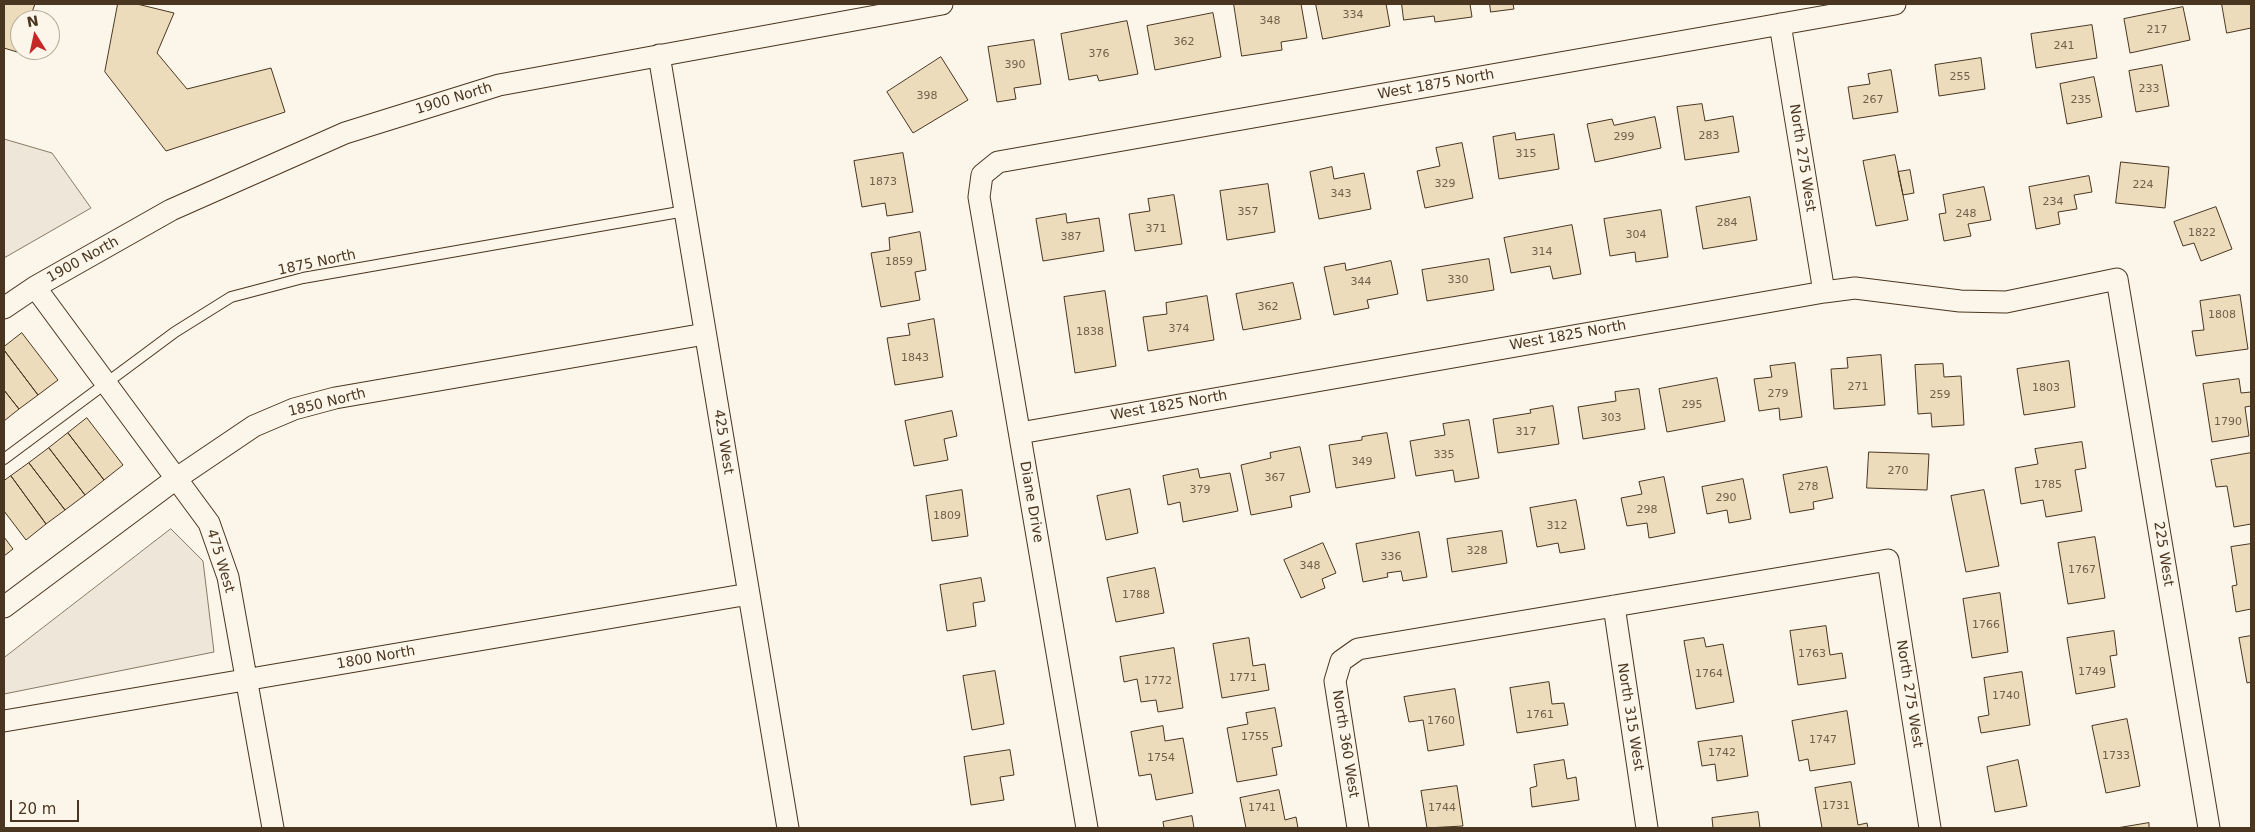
<!DOCTYPE html>
<style>
body{margin:0}
#map{position:relative;width:2255px;height:832px;overflow:hidden;background:#fbf6e9;font-family:"DejaVu Sans",sans-serif}
canvas{display:block}
.frame{position:absolute;inset:0;border:5px solid #4a3520;pointer-events:none}
.north{position:absolute;left:10px;top:10px;width:50px;height:50px;box-sizing:border-box;background:#fbf6e9;border:1px solid #b4a999;border-radius:50%;rotate:350deg;font-size:14px;font-weight:700;line-height:20px;text-align:center;color:#4a3520}
.north::after{content:'';display:block;margin:auto;width:18px;height:22px;background:#c62828;clip-path:polygon(50% 0,100% 100%,50% 72%,0 100%)}
.scale{position:absolute;left:10px;top:800px;width:69px;height:22px;box-sizing:border-box;border:2px solid #4a3520;border-top:0;padding-left:6px;font-size:15px;line-height:18px;white-space:nowrap;color:#4a3520;-webkit-text-stroke:4px #fbf6e9;paint-order:stroke}
</style>
<div id="map">
<canvas width="2255" height="832"></canvas>
<div class="frame"></div>
<div class="north">N</div>
<div class="scale">20 m</div>
</div>
<script>
const ctx = document.querySelector('canvas').getContext('2d');
ctx.lineJoin = 'round';
function paint(path, color) {
  ctx.fillStyle = color;
  ctx.fill(path, 'evenodd');
}
function strokePath(path, color, width, dash) {
  ctx.strokeStyle = color;
  ctx.lineWidth = width;
  ctx.lineCap = dash ? 'butt' : 'round';
  ctx.setLineDash(dash || []);
  ctx.stroke(path);
}
function write(font, color, halo, rows, align = 'center') {
  ctx.font = font + ' "DejaVu Sans",sans-serif';
  ctx.lineWidth = 4;
  ctx.setLineDash([]);
  ctx.textBaseline = 'middle';
  ctx.strokeStyle = halo;
  ctx.fillStyle = color;
  for (const [text, x, y, turn = 0] of rows) {
    ctx.save();
    ctx.translate(x, y);
    ctx.rotate((+turn || 0) * Math.PI / 180);
    ctx.textAlign = isNaN(turn) ? turn : align;
    if (halo) ctx.strokeText(text, 0, 0);
    ctx.fillText(text, 0, 0);
    ctx.restore();
  }
}
const green = new Path2D(`
 M4,139L52,153L91,208L4,258Z
 M171,529L203,561L214,652L4,694V658Z`);
const building = new Path2D(`
 M4,4H35L29,20H20V44L17,52L4,48Z
 M118,4H137L174,13L157,53L187,89L271,68L285,112L166,151L105,72Z
 M1234,4H1301L1307,38L1281,42L1282,50L1242,56Z
 M1316,4H1386L1390,26L1323,39Z
 M1402,4H1470L1472,17L1435,22L1434,16L1404,20Z
 M1490,4H1513L1514,9L1491,12Z
 M2222,4H2251V28L2227,33Z
 M2183,7L2190,40L2130,53L2124,19Z
 M1213,13L1221,57L1155,70L1147,26Z
 M1127,21L1138,74L1099,81L1097,75L1069,80L1061,34Z
 M2092,25L2097,58L2036,68L2031,34Z
 M1034,40L1041,84L1014,88L1016,99L997,102L988,47Z
 M941,57L968,100L913,133L887,92Z
 M1981,58L1985,89L1939,96L1935,65Z
 M2162,65L2169,106L2136,112L2129,71Z
 M1891,70L1898,112L1853,119L1848,87L1870,84L1868,74Z
 M2094,77L2102,117L2067,124L2060,84Z
 M1702,104L1705,121L1733,116L1739,152L1685,160L1677,107Z
 M1655,117L1661,148L1595,162L1587,124L1612,119L1614,125Z
 M1515,133L1516,140L1554,134L1559,169L1499,179L1493,137Z
 M1462,143L1473,198L1425,208L1417,171L1440,166L1436,148Z
 M903,153L913,212L887,216L885,203L862,207L854,161Z
 M1895,155L1908,220L1876,226L1863,161Z
 M2121,162L2169,167L2165,208L2116,203Z
 M1332,167L1334,179L1364,173L1371,209L1319,219L1310,172Z
 M1910,170L1914,193L1903,195L1898,172Z
 M2089,176L2092,192L2074,195L2077,209L2058,212L2060,224L2036,229L2029,187Z
 M1268,184L1275,232L1227,240L1220,191Z
 M1984,187L1991,220L1968,224L1971,236L1944,241L1939,214L1946,213L1943,195Z
 M1174,195L1182,244L1135,251L1129,214L1150,211L1148,199Z
 M1750,197L1757,240L1703,249L1696,207Z
 M2216,207L2232,249L2201,261L2194,243L2183,246L2174,222Z
 M1661,210L1668,257L1636,262L1635,252L1610,256L1604,219Z
 M1066,214L1067,223L1099,218L1104,251L1043,261L1036,219Z
 M1572,225L1581,274L1553,279L1550,266L1511,273L1504,238Z
 M920,232L926,270L915,272L920,300L881,307L871,253L890,250L889,238Z
 M1489,259L1494,290L1427,301L1422,270Z
 M1391,261L1398,294L1367,300L1369,308L1334,315L1324,267L1345,263L1346,270Z
 M1293,283L1301,319L1243,330L1236,294Z
 M1105,291L1116,366L1075,373L1064,297Z
 M2240,295L2248,349L2196,356L2192,331L2204,330L2200,301Z
 M1207,296L1214,340L1148,351L1143,317L1167,314L1166,303Z
 M934,319L943,377L895,385L887,338L910,335L908,324Z
 M22,333L58,380L38,395L4,350V347Z
 M4,350L38,395L19,409L4,390Z
 M1881,355L1885,405L1834,409L1831,369L1848,368L1847,358Z
 M2069,361L2075,407L2024,415L2017,369Z
 M1795,363L1802,417L1780,420L1779,408L1759,411L1754,379L1772,377L1770,366Z
 M1943,364L1944,377L1961,376L1964,425L1932,427L1931,413L1918,414L1915,365Z
 M1717,378L1725,421L1667,432L1659,389Z
 M2239,379L2241,393L2251,392V406L2245,407L2249,436L2212,442L2203,384Z
 M1639,389L1645,429L1583,439L1578,407L1616,401L1615,392Z
 M4,390L19,409L4,421Z
 M1553,406L1559,444L1498,453L1493,419L1531,413L1530,410Z
 M952,411L957,436L944,439L948,460L914,466L905,421Z
 M87,418L123,465L104,480L68,433Z
 M1469,420L1479,478L1455,482L1453,470L1416,476L1410,441L1445,435L1443,424Z
 M68,433L104,480L85,495L49,448Z
 M1387,433L1395,478L1336,488L1329,445L1362,440V437Z
 M2082,442L2086,468L2075,470L2082,511L2046,517L2043,500L2021,504L2015,468L2038,464L2035,449Z
 M1300,447L1310,492L1290,496L1292,507L1251,515L1241,465L1271,458L1270,453Z
 M49,448L85,495L65,510L29,463Z
 M1869,452L1929,454L1927,490L1867,488Z
 M2251,453V524L2234,527L2227,486L2216,487L2211,460Z
 M29,463L65,510L46,524L11,476Z
 M1827,467L1833,498L1813,502L1814,509L1790,513L1783,475Z
 M1198,469L1200,478L1230,473L1238,511L1183,522L1180,502L1168,505L1163,476Z
 M11,476L46,524L26,540L4,511V481Z
 M1664,477L1675,533L1649,538L1647,523L1627,526L1621,498L1642,494L1639,482Z
 M1743,479L1751,519L1729,523L1727,510L1707,514L1702,487Z
 M1130,489L1138,533L1106,540L1097,496Z
 M962,490L968,536L932,541L926,496Z
 M1984,490L1999,566L1966,572L1951,496Z
 M1576,500L1585,549L1560,553L1558,543L1537,547L1530,508Z
 M1502,531L1507,563L1452,572L1447,539Z
 M1419,532L1427,577L1403,581L1401,571L1387,573L1388,577L1363,582L1356,544Z
 M4,537L13,549L4,556Z
 M2095,537L2105,598L2068,604L2058,543Z
 M1323,543L1336,573L1322,579L1325,588L1301,598L1284,560Z
 M2251,544V609L2236,612L2232,586L2237,585L2231,547Z
 M1155,568L1164,613L1116,622L1107,578Z
 M981,578L985,601L973,603L976,626L947,631L940,585Z
 M2000,593L2008,652L1972,658L1963,599Z
 M1826,626L1830,655L1842,653L1846,678L1798,685L1790,631Z
 M2114,631L2117,655L2110,656L2115,687L2076,694L2067,638Z
 M2251,636V682L2247,683L2239,638Z
 M1249,638L1253,666L1265,664L1269,690L1222,698L1213,644Z
 M1704,638L1706,647L1723,644L1734,702L1696,709L1684,641Z
 M1174,648L1183,708L1158,712L1156,700L1141,702L1137,679L1124,682L1120,657Z
 M995,671L1004,724L972,730L963,676Z
 M2022,672L2030,725L1981,733L1978,717L1989,715L1984,678Z
 M1549,682L1552,704L1564,703L1568,725L1517,733L1510,688Z
 M1455,689L1464,745L1428,751L1423,720L1409,722L1404,697Z
 M1275,708L1282,746L1272,748L1277,775L1237,782L1227,728L1248,724L1246,713Z
 M1847,711L1855,764L1810,771L1808,759L1799,761L1792,721Z
 M2127,719L2140,786L2106,793L2092,726Z
 M1163,726L1165,741L1183,738L1193,793L1156,800L1151,774L1139,776L1131,732Z
 M1742,736L1748,776L1717,781L1715,764L1702,766L1698,742Z
 M1010,750L1014,775L1000,777L1004,800L971,805L964,757Z
 M1564,760L1567,779L1576,777L1579,800L1532,807L1530,788L1537,786L1534,765Z
 M2018,760L2027,806L1995,812L1987,767Z
 M1851,782L1858,825L1867,823L1868,828H1822L1815,788Z
 M1457,786L1463,826L1427,828L1421,791Z
 M1279,790L1285,820L1296,817L1298,828H1246L1240,798Z
 M1758,812L1760,828H1713L1712,818Z
 M1192,816L1194,828H1164L1163,822Z
 M2149,823V828H2117Z`);
const lane = new Path2D(`
 M4,459L175,332L231,297L303,278L685,211`);
const street = new Path2D(`
 M1780,24L1824,292
 M659,55L788,828
 M35,287L209,523L228,577L273,828
 M4,308L35,287L171,210L345,133L499,85L942,4
 M1020,433L1824,292L1855,288L1960,301L2006,302L2117,279L2209,828
 M1614,606L1647,828
 M4,607L177,478L254,426L294,409L335,398L705,334
 M4,721L749,594
 M1087,828L979,197L982,175L998,162L1895,4
 M1358,828L1335,681L1341,661L1358,649L1888,560L1930,828`);
const numberNames = [
 ["334",1353,15],
 ["348",1270,21],
 ["217",2157,30],
 ["362",1184,42],
 ["241",2064,46],
 ["376",1099,54],
 ["390",1015,65],
 ["255",1960,77],
 ["233",2149,89],
 ["398",927,96],
 ["267",1873,100],
 ["235",2081,100],
 ["283",1709,136],
 ["299",1624,137],
 ["315",1526,154],
 ["1873",883,182],
 ["329",1445,184],
 ["224",2143,185],
 ["343",1341,194],
 ["234",2053,202],
 ["357",1248,212],
 ["248",1966,214],
 ["284",1727,223],
 ["371",1156,229],
 ["1822",2202,233],
 ["304",1636,235],
 ["387",1071,237],
 ["314",1542,252],
 ["1859",899,262],
 ["330",1458,280],
 ["344",1361,282],
 ["362",1268,307],
 ["1808",2222,315],
 ["374",1179,329],
 ["1838",1090,332],
 ["1843",915,358],
 ["271",1858,387],
 ["1803",2046,388],
 ["279",1778,394],
 ["259",1940,395],
 ["295",1692,405],
 ["303",1611,418],
 ["1790",2228,422],
 ["317",1526,432],
 ["335",1444,455],
 ["349",1362,462],
 ["270",1898,471],
 ["367",1275,478],
 ["1785",2048,485],
 ["278",1808,487],
 ["379",1200,490],
 ["290",1726,498],
 ["298",1647,510],
 ["1809",947,516],
 ["312",1557,526],
 ["328",1477,551],
 ["336",1391,557],
 ["348",1310,566],
 ["1767",2082,570],
 ["1788",1136,595],
 ["1766",1986,625],
 ["1763",1812,654],
 ["1749",2092,672],
 ["1764",1709,674],
 ["1771",1243,678],
 ["1772",1158,681],
 ["1740",2006,696],
 ["1761",1540,715],
 ["1760",1441,721],
 ["1755",1255,737],
 ["1747",1823,740],
 ["1742",1722,753],
 ["1733",2116,756],
 ["1754",1161,758],
 ["1731",1836,806],
 ["1741",1262,808],
 ["1744",1442,808]
];
const streetNames = [
 ["West 1875 North",1436,85,-10],
 ["1900 North",454,99,-17],
 ["North 275 West",1802,158,81],
 ["1900 North",83,260,-29],
 ["1875 North",317,263,-12],
 ["West 1825 North",1568,336,-10],
 ["1850 North",327,403,-14],
 ["West 1825 North",1169,406,-10],
 ["425 West",723,442,81],
 ["Diane Drive",1031,502,80],
 ["225 West",2163,554,81],
 ["475 West",220,561,73],
 ["1800 North",376,658,-10],
 ["North 275 West",1909,694,81],
 ["North 315 West",1630,717,81],
 ["North 360 West",1345,744,81]
];
paint(green, '#ede6d9');
strokePath(green, '#887966', 1);
paint(building, '#ecdcbc');
strokePath(building, '#4a3520', 1);
strokePath(lane, '#4a3520', 12);
strokePath(street, '#4a3520', 23);
strokePath(lane, '#fbf6e9', 10);
strokePath(street, '#fbf6e9', 21);
write('11px', '#725f47', null, numberNames);
write('14px', '#4a3520', '#fbf6e9', streetNames);
</script>
